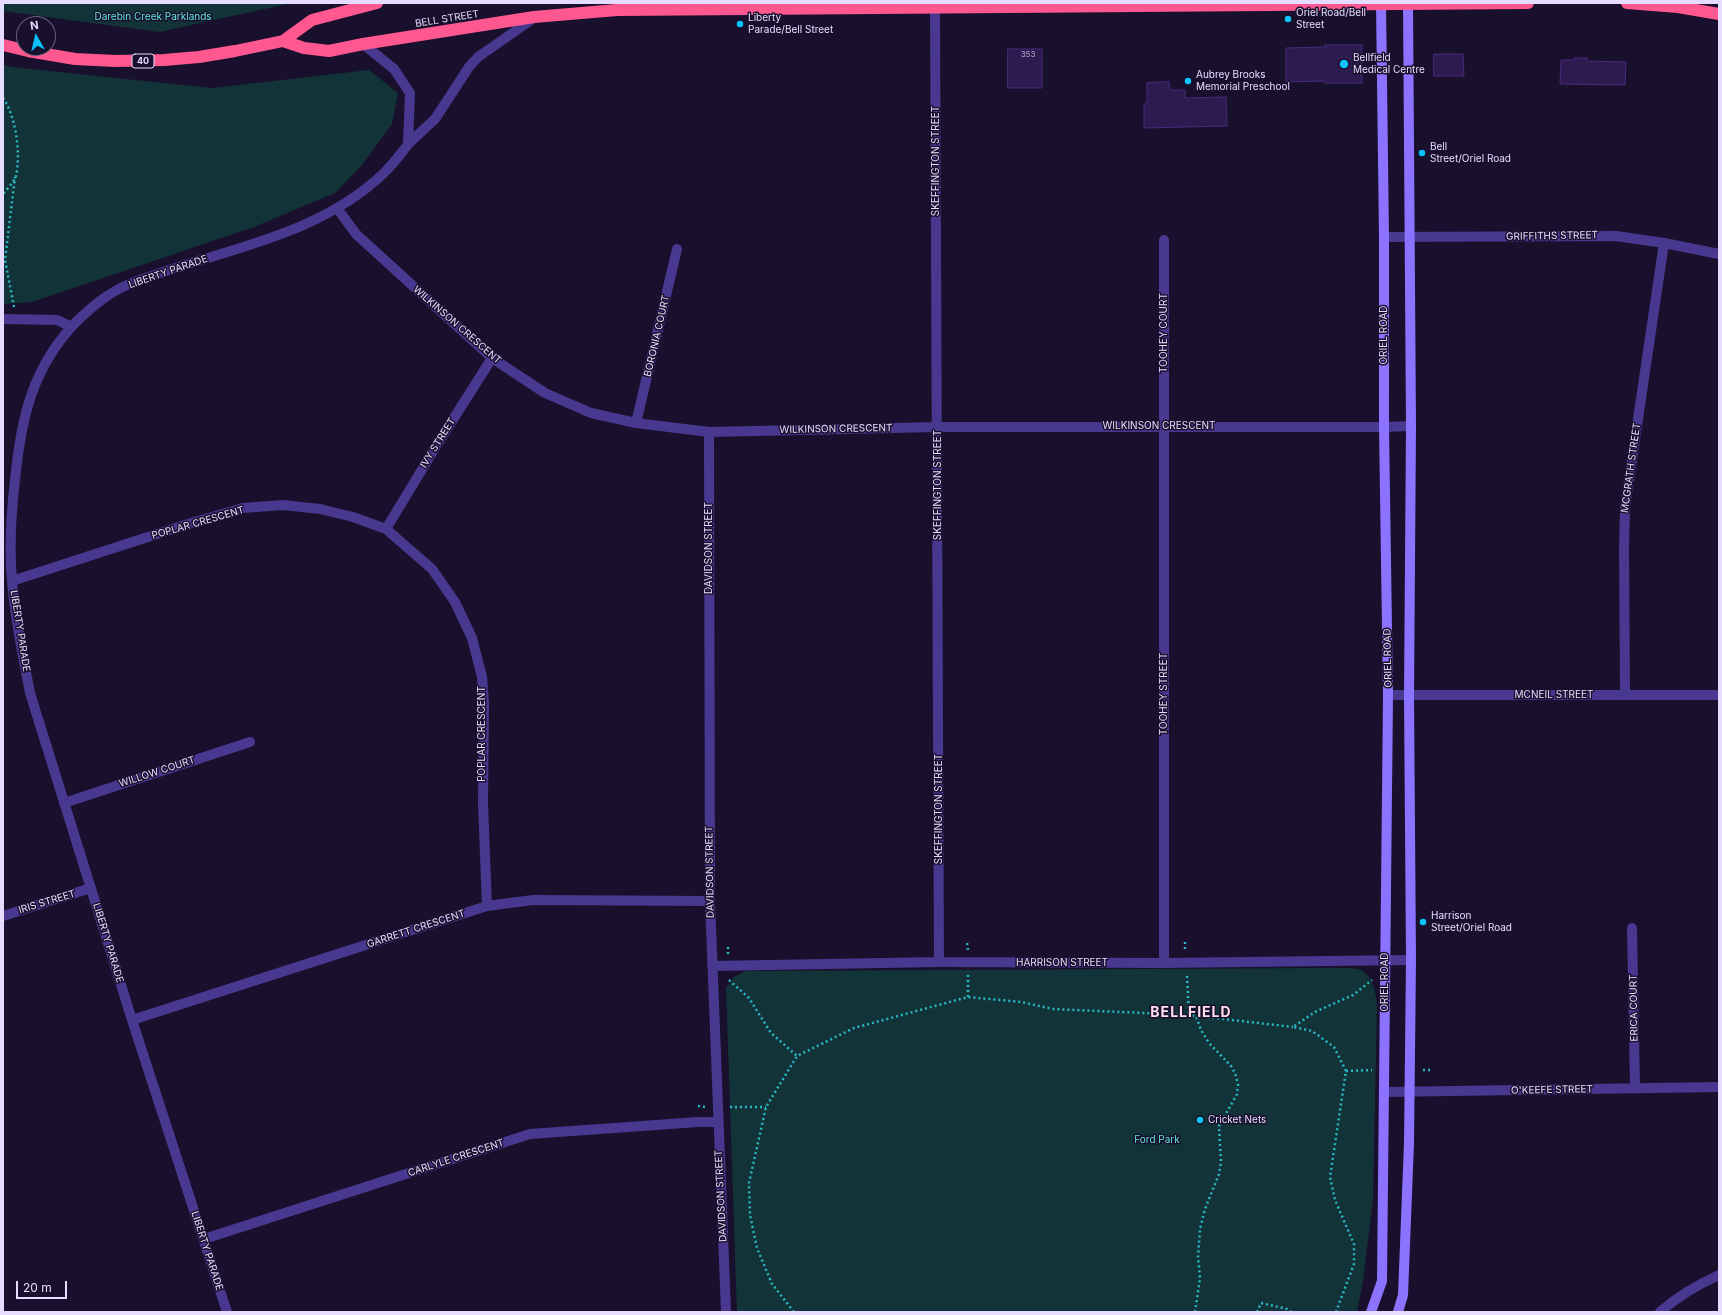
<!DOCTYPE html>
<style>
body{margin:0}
#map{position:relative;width:1722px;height:1315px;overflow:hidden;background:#19102d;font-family:Inter,sans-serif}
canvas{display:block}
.frame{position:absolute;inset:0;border:4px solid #e5dcff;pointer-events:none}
.north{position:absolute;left:16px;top:16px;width:40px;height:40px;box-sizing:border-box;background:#19102d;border:1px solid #6b6281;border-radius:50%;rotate:352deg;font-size:11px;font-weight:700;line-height:16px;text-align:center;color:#e5dcff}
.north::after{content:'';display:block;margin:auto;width:14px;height:18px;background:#08c3ff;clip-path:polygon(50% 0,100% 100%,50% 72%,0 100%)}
.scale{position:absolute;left:16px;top:1281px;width:51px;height:18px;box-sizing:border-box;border:2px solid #e5dcff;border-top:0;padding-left:5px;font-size:12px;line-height:14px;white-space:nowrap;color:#e5dcff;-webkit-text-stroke:3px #19102d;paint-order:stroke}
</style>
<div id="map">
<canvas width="1722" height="1315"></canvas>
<div class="frame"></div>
<div class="north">N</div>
<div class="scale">20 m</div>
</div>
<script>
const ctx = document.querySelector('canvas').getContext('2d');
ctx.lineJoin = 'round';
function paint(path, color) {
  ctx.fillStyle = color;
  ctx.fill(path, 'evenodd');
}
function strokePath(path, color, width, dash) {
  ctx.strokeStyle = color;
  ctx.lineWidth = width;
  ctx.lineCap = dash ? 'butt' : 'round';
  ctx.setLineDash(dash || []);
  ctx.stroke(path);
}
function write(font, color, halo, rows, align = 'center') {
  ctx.font = font + ' Inter,sans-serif';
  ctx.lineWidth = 3;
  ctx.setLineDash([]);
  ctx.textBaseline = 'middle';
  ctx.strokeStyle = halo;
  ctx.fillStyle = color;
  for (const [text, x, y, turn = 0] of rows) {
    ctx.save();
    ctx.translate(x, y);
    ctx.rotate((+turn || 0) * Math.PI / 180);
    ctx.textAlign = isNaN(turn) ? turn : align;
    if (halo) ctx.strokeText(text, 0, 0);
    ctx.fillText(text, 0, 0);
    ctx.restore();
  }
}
const green = new Path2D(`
 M3,3H292L159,32L3,11Z
 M3,64L11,67L212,88L369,70L398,93L392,124L362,165L335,193L254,227L32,302L3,304Z
 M1339,968C1345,968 1353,968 1358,969C1373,974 1376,993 1377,1006L1373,1199L1363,1281L1357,1312H737L726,988L734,977L745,971Z`);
const building = new Path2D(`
 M1325,45H1362V83H1325V81L1286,82V48L1325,47Z
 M1008,49H1042V88H1008Z
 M1434,54H1463L1464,76H1434Z
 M1574,58H1587V61L1626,62L1625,85L1560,84L1561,60H1574Z
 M1169,82L1170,90H1185V98L1226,97L1227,126L1144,128V104H1147V83Z`);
const path = new Path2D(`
 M3,98C16,116 21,154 16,176C14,182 7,189 3,194
 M14,307L5,260L15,177
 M1185,942V949
 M967,943L968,950
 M728,954V944
 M1187,976L1189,1015
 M729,980L749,998L771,1033L797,1056
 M968,997V975
 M1423,1070H1430
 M1346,1071L1372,1070
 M698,1106L705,1107
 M730,1107H766
 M794,1312L772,1284L757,1248L750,1215L749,1183L766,1107L797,1056L854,1028L968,997L1021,1002L1053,1009L1189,1015L1293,1027
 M1195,1312L1200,1278L1198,1257L1200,1229L1205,1209L1219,1174L1221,1162L1219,1126L1237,1094L1238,1085L1236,1076L1232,1067L1209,1043L1201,1030L1196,1016
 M1257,1312L1261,1303L1287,1309L1291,1312
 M1336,1312L1354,1264V1244L1335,1200L1330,1177L1346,1071L1334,1047L1312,1031L1293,1027L1315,1012L1353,995L1372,980`);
const street = new Path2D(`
 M935,8L939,962
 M363,44L394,69L410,93L408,144
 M408,144L435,119L469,67L478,57L534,18
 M337,208L356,234L492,358L545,393L591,413L636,423L709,432L938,427H1384L1411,426
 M1384,237L1616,236L1664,243L1719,254
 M1164,240V963
 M3,319L57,320L72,327
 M636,423L677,249
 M709,432L710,901L726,1312
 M386,529L438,443L492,358
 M12,581L188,524L243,508L283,505L320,509L353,517L386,529L432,569L455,602L472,638L482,677L484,702L483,804L487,906
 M1388,695H1719
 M1625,695L1624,549L1625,507L1664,243
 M64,803L250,742
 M3,916L91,888
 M1632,928L1635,1088
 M712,966L939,962L1164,963L1411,960
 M132,1020L487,906L533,900L710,901
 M1385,1092L1719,1087
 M204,1239L530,1134L698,1122H717
 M227,1312L132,1020L30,693C23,656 15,619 12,581C9,548 11,514 15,480C21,419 32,367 77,321C92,307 108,293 127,285C214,250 315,240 385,172C394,163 402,152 410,142
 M1660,1312C1678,1296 1697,1285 1719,1275`);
const secondary = new Path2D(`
 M1371,1312L1382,1281L1388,695L1384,427V237L1381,3
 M1398,1312L1403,1295L1409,1143L1411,960L1409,696L1411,426L1408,3`);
const highway = new Path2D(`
 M1627,3L1678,7L1719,14
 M283,41L304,48L329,51L363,44L534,17L617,10L1528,3
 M3,45L28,51L75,59L116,61L164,60L199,57L235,51L283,41L312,20L377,3`);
const markers = [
 [1288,19,4,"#08c3ff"],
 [740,24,4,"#08c3ff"],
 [1344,64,5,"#08c3ff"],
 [1188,81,4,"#08c3ff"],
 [1422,153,4,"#08c3ff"],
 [1423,922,4,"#08c3ff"],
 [1200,1120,4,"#08c3ff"]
];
const numberNames = [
 ["353",1028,55]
];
const shields = [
 [143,61,22]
];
const shieldNames = [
 ["40",143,61]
];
const poiNames = [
 ["Oriel Road/Bell",1296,13],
 ["Street",1296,25],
 ["Liberty",748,18],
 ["Parade/Bell Street",748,30],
 ["Bellfield",1353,58],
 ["Medical Centre",1353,70],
 ["Aubrey Brooks",1196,75],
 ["Memorial Preschool",1196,87],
 ["Bell",1430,147],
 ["Street/Oriel Road",1430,159],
 ["Harrison",1431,916],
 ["Street/Oriel Road",1431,928],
 ["Cricket Nets",1208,1120]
];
const parkNames = [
 ["Darebin Creek Parklands",153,17],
 ["Ford Park",1157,1140]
];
const streetNames = [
 ["BELL STREET",447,19,-9],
 ["SKEFFINGTON STREET",936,161,-90],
 ["GRIFFITHS STREET",1552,236,-1],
 ["LIBERTY PARADE",168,272,-19],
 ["WILKINSON CRESCENT",457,325,41],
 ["TOOHEY COURT",1164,333,-90],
 ["ORIEL ROAD",1384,335,-90],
 ["BORONIA COURT",657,336,-77],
 ["WILKINSON CRESCENT",1159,426],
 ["WILKINSON CRESCENT",836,429,-1],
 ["IVY STREET",438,443,-58],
 ["MCGRATH STREET",1631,468,-82],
 ["SKEFFINGTON STREET",938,485,-90],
 ["POPLAR CRESCENT",198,523,-16],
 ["DAVIDSON STREET",709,548,-90],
 ["LIBERTY PARADE",20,631,81],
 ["ORIEL ROAD",1388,658,-91],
 ["TOOHEY STREET",1164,694,-90],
 ["MCNEIL STREET",1554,695],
 ["POPLAR CRESCENT",482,734,-90],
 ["WILLOW COURT",157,772,-18],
 ["SKEFFINGTON STREET",939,809,-90],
 ["DAVIDSON STREET",710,872,-91],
 ["IRIS STREET",47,902,-17],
 ["GARRETT CRESCENT",416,929,-18],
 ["LIBERTY PARADE",108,943,73],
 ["HARRISON STREET",1062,963],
 ["ORIEL ROAD",1385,982,-90],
 ["ERICA COURT",1634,1008,-91],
 ["O'KEEFE STREET",1552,1090,-1],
 ["CARLYLE CRESCENT",456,1158,-18],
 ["DAVIDSON STREET",721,1196,-93],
 ["LIBERTY PARADE",207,1251,72]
];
const districtNames = [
 ["BELLFIELD",1191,1013]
];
paint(green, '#123438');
paint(building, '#2d1b50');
strokePath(building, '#472b7d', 1);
strokePath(path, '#29b9c6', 2.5, [2, 3]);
strokePath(street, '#48388f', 10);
strokePath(secondary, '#8b73ff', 10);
strokePath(highway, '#ff578f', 12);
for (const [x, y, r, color] of markers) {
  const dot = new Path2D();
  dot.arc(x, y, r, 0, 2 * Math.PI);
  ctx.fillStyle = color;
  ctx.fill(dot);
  strokePath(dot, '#19102d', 1.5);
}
write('8px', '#b7acd3', null, numberNames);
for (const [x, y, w] of shields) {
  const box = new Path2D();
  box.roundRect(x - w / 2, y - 7, w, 14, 3);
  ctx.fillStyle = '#19102d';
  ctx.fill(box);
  strokePath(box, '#e5dcff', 1);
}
write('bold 9px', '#e5dcff', null, shieldNames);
write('10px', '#e5dcff', '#19102d', poiNames, 'left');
write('10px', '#5fe8da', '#19102d', parkNames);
write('10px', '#e5dcff', '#19102d', streetNames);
ctx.letterSpacing = '1px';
write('bold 14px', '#ffdeee', '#19102d', districtNames);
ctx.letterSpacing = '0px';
</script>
